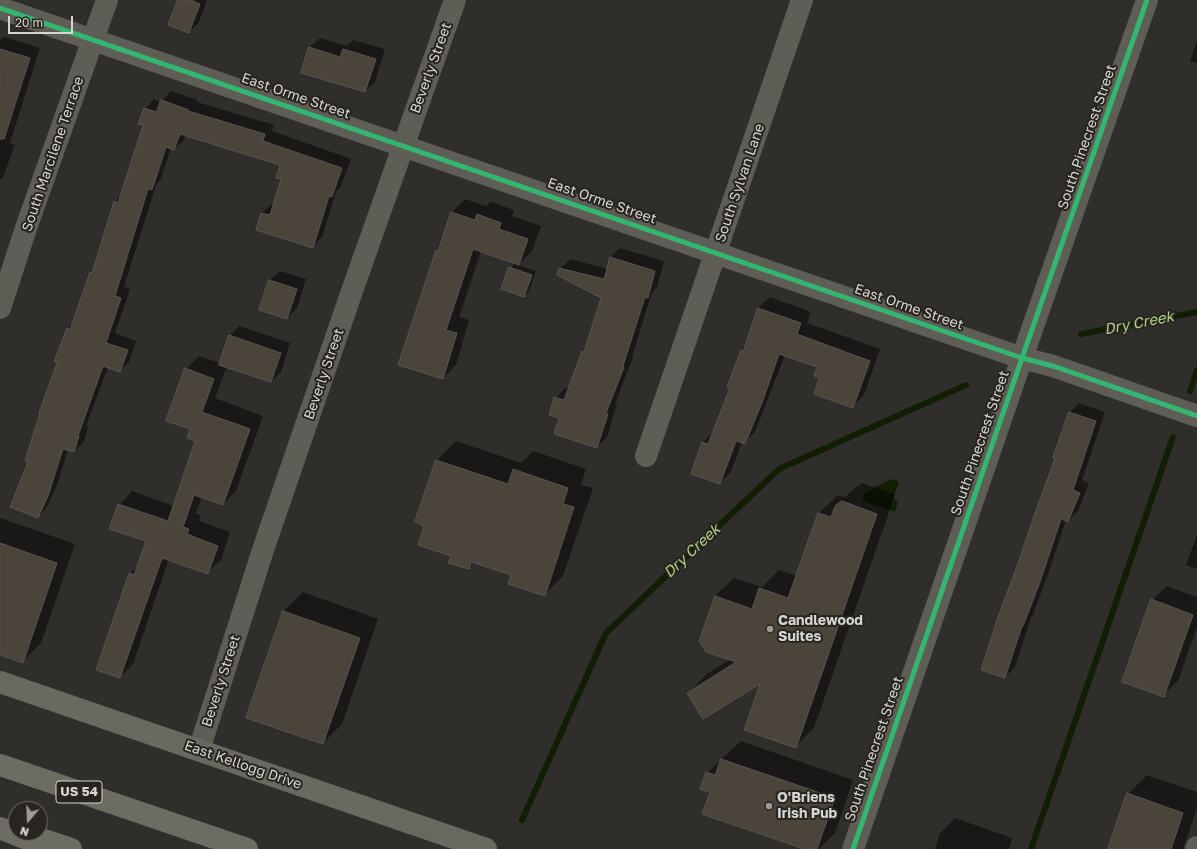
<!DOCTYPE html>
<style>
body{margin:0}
#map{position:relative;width:1197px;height:849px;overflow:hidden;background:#302e2b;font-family:"Golos Text",sans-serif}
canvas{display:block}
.north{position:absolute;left:8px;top:801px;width:40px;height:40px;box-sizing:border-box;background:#282520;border:1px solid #6e6b67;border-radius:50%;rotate:199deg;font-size:11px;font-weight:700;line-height:16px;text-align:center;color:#d6d5d1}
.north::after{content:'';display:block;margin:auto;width:14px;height:18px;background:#9c9b97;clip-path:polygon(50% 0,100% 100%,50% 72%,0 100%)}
.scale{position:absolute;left:8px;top:16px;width:65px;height:18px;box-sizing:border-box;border:2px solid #d6d5d1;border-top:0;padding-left:5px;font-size:12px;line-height:14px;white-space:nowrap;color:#d6d5d1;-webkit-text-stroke:3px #282520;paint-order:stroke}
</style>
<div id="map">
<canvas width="1197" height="849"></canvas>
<div class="north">N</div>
<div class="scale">20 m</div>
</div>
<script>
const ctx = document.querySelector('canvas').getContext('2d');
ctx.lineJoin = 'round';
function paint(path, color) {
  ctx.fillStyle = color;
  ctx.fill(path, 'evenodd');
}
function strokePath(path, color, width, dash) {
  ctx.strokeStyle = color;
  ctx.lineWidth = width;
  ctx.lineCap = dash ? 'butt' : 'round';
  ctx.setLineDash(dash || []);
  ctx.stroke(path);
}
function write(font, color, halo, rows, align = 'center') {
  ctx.font = font + ' "Golos Text",sans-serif';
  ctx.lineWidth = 4;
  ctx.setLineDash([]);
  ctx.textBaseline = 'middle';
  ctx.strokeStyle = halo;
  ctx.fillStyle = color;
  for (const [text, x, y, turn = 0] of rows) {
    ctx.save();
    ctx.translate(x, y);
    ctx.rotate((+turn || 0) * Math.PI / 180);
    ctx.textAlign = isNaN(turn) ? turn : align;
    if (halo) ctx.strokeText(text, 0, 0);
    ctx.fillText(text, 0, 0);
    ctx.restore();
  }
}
const water = new Path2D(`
 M891,479L899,482L893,499L898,501L895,512L862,501L864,493Z`);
const shadow = new Path2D(`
 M179,0H207L199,22L189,32Z
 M4,37L40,48L10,143L15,145L3,177L0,180V40Z
 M320,38L347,46L353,40L385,49L375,82L365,91L310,47Z
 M1197,40V63L1190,61Z
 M171,91L198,100L197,102L274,125L272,131L351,159L341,186L336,192L322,237L312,247L257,230L262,213L272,204H274L282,179L281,165L185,135L184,140L174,149L171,148L161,179L156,185L124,287L130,289L115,333L136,341L129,362L119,371L108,367L86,426L88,427L84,442L74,451L68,449L57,485L47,507L38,517L29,461L67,329L73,323L90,273L94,269L115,202L121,195L144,125L145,109L154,99L161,102Z
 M465,199L486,206L491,202L514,210L512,216L541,226L532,251L518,265L536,271L529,291L524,296L510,268L515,263L481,251L459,317L469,320L456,365L443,378L436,251L440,247L452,212Z
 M620,248L664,261L657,287L652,292L632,357H633L615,404H617L607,437L597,447L560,418L555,398L565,388L569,389L583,352L586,349L602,297L560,269L570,259L608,269L610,257Z
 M280,271L306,279L297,308L287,318L270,280Z
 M770,297L811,312L807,323L880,349L864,395L853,406L818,366L785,355L755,432L744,443L742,442L731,472L720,483L692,473L703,442L714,431L732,388L742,350L745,347L758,308Z
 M239,326L290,343L281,372L271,381L227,366L215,398L263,416L236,491L223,504L202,497L196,513L201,515L199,521L230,532L221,560L207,573L169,559L133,664L120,677L130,574L139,564L148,541L119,505L132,491L174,506L196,441L191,429L186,369L199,356L220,363L230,336Z
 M1079,403L1105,412L1082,480L1089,483L1078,511L1068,521L1066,520L1049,571L1033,615L1031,617L1015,667L1005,677L1057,458L1070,412Z
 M456,441L521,463L533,451L586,469L581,485L593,488L563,576L544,595L512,574L475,562L468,568L452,556L426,525L416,522L437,460Z
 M862,483L895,495L814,728L795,747L762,682L688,693L707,674L731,659L715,596L734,578L762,587L779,570L797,576L819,513L838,495L845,497L856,487Z
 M0,518L75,544L41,643L22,662L0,654Z
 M1197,535V569L1186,565Z
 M1167,586L1197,597V627L1178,681L1163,695L1152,600Z
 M303,592L378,619L342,724L323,743L248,717L284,611Z
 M741,741L853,780L835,833L819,849H807L711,792L707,773Z
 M1147,775L1197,792V808L1183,849H1109L1128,794Z
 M955,818L1012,838L1009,849H935L940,833Z`);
const stream = new Path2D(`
 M1081,334L1197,312
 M1190,391L1197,370
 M522,820L606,633L779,469L966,385
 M1031,849L1173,437`);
const building = new Path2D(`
 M178,0H191L200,4L189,33L168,25Z
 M309,47L340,57L343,49L376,59L365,92L301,73Z
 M0,49L30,58L4,139H0Z
 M161,100L189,110L188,111L265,134L263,141L342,168L332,197L329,196L313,248L256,230L261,213L270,215L281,179L276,178L280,165L180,134L174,150L166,147L152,190L148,189L115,296L121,298L106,343L128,350L120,372L103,366L78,436H79L74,452L63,449L48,496L38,518L10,507L28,462L25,461L40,413H39L57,363L54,362L67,328L70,330L90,272L92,273L114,201L118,203L143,125L138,124L144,108L156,112Z
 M451,212L475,220L477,214L501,223L499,229L528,239L519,265L473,249L446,330L457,333L443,379L398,365L436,250L438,251Z
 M610,257L655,271L648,298L645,297L623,366L624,367L606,413L608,414L597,448L554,434L559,418L549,415L554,397L564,400L582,351L584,352L601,298L557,275L559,268L604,279Z
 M509,267L532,275L524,297L501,289Z
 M269,280L297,289L287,319L259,310Z
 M758,308L801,323L797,334L870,361L853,408L814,394L819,378L814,376L817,367L779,354L763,400L745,444L736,441L720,484L691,474L702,442L708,444L730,388L727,387L741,350L743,351Z
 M229,335L281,353L271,382L219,365Z
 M185,368L214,379L202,412L250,429L223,505L194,495L183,527L189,529L187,534L218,546L208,574L162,558L120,678L96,670L129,573L134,575L146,541L109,529L118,504L168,521L195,441L187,438L190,429L166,421Z
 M1069,412L1096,421L1073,490L1080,493L1068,522L1061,519L1040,582L1023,626H1022L1005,678L981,670L998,617L1015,572L1036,510L1055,459L1053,458Z
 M436,460L508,484L513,469L568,488L563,504L574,507L545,596L508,584L511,575L471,562L469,569L448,563L451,556L418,545L424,526L415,522Z
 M842,501L877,514L796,748L744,730L760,684L703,719L687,693L736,662L706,652L699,641L715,596L752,609L759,588L788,598L818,513L831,517L835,506Z
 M0,543L57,563L23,663L0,655Z
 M1151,599L1193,615L1164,697L1122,682Z
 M283,611L360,638L323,744L246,718Z
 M721,759L835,798L817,849H804L702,814L710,792L700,789L706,772L715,775Z
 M1127,793L1183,813L1171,849H1108Z`);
const minor = new Path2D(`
 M0,8L1022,358L1053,366L1197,416
 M0,308L26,228L107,0
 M646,456L802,0
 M199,750L263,550L352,291L455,0
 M853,849L1022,358L1147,0
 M1196,849L1197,847`);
const secondary = new Path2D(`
 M0,682L486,849`);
const motorway = new Path2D(`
 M0,765L247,849
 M0,828L51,849
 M38,838L71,849`);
const cycleway = new Path2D(`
 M0,8L1022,358L1053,366L1197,416
 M853,849L1022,358L1147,0`);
const markers = [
 [770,629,4,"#9c9b97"],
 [769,806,4,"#9c9b97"]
];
const shields = [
 [79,792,46]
];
const shieldNames = [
 ["US 54",79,792]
];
const streetNames = [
 ["Beverly Street",431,68,-70],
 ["East Orme Street",296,96,19],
 ["South Pinecrest Street",1087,137,-71],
 ["South Marcilene Terrace",53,154,-71],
 ["South Sylvan Lane",740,183,-71],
 ["East Orme Street",602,201,19],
 ["East Orme Street",909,307,19],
 ["Beverly Street",324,374,-71],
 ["South Pinecrest Street",980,443,-71],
 ["Beverly Street",221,681,-72],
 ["South Pinecrest Street",874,749,-71],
 ["East Kellogg Drive",243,765,19]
];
const poiNames = [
 ["Candlewood",778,621],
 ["Suites",778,637],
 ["O'Briens",777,798],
 ["Irish Pub",777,814]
];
const waterNames = [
 ["Dry Creek",1139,323,-11],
 ["Dry Creek",692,551,-43]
];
paint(water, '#121e04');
paint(shadow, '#0007');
strokePath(stream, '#121e04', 6);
paint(building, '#4b443b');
strokePath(building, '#565452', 1);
strokePath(minor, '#5f5e56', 22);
strokePath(secondary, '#69695f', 22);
strokePath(motorway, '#6c6c62', 22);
strokePath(cycleway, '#33b770', 5);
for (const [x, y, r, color] of markers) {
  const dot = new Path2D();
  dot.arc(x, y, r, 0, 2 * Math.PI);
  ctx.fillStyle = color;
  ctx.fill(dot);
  strokePath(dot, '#282520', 1.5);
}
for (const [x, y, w] of shields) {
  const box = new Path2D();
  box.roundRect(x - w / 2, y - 11, w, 22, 3);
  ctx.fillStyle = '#282520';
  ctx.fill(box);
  strokePath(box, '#d6d5d1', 1);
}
write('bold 13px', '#d6d5d1', null, shieldNames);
write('14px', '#d6d5d1', '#282520', streetNames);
write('bold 14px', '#d6d5d1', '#282520', poiNames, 'left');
write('italic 15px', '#acce83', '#282520', waterNames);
</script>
